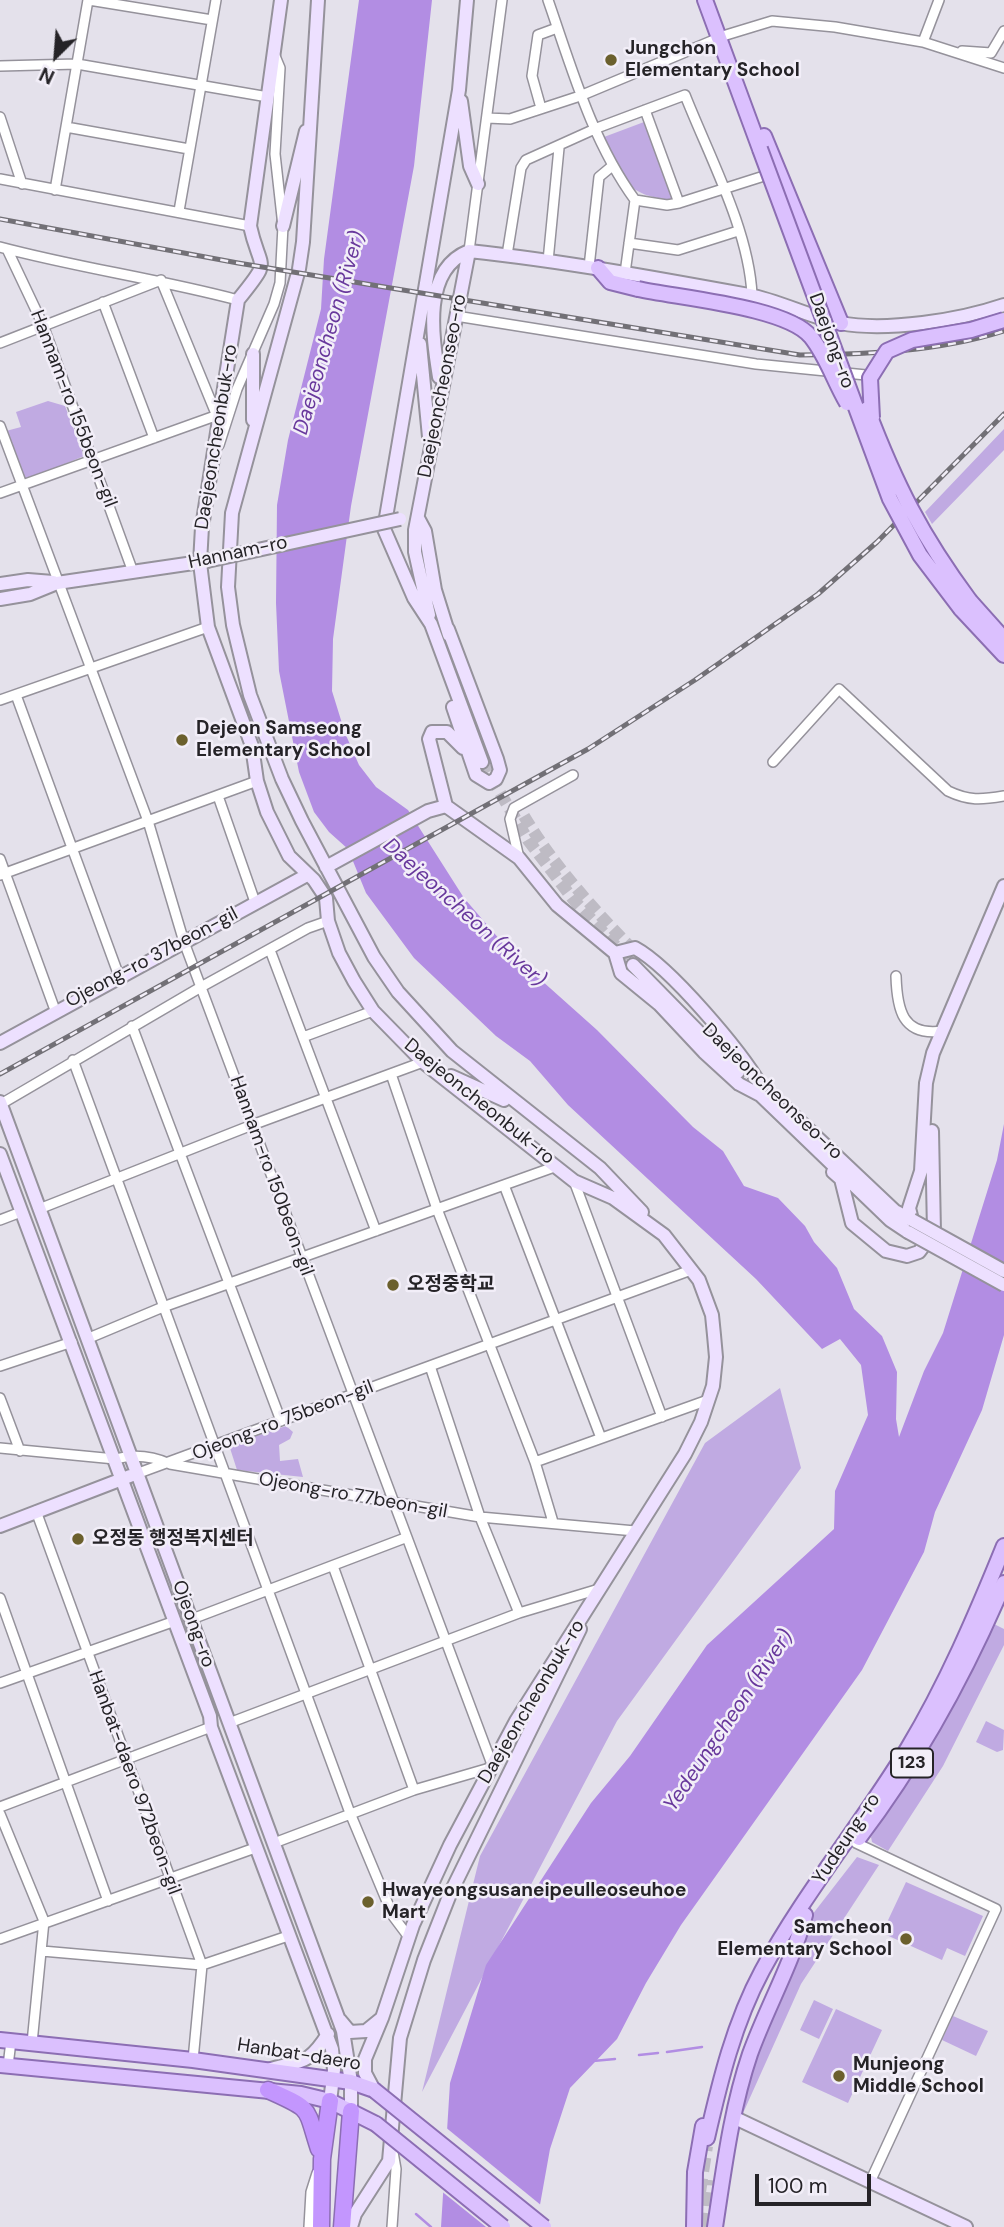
<!DOCTYPE html>
<meta charset="utf-8">
<style>
body{margin:0}
#map{position:relative;width:1004px;height:2227px;overflow:hidden;background:#e4e1eb;font-family:"DM Sans",sans-serif}
canvas{display:block}
.north{position:absolute;left:21px;top:21px;width:70px;height:70px;-webkit-text-stroke:5px #f2eef8;paint-order:stroke;rotate:205deg;font-size:19px;font-weight:700;line-height:28px;text-align:center;color:#252327}
.north::after{content:'';display:block;margin:auto;width:24px;height:32px;background:#252327;clip-path:polygon(50% 0,100% 100%,50% 72%,0 100%)}
.scale{position:absolute;left:755px;top:2174px;width:116px;height:32px;box-sizing:border-box;border:4px solid #252327;border-top:0;padding-left:9px;font-size:21px;line-height:24px;white-space:nowrap;color:#252327;-webkit-text-stroke:5px #f2eef8;paint-order:stroke}
</style>
<div id="map">
<canvas width="1004" height="2227"></canvas>
<div class="north">N</div>
<div class="scale">100 m</div>
</div>
<script>
const ctx = document.querySelector('canvas').getContext('2d');
ctx.lineJoin = 'round';
function paint(path, color) {
  ctx.fillStyle = color;
  ctx.fill(path, 'evenodd');
}
function strokePath(path, color, width, dash) {
  ctx.strokeStyle = color;
  ctx.lineWidth = width;
  ctx.lineCap = dash ? 'butt' : 'round';
  ctx.setLineDash(dash || []);
  ctx.stroke(path);
}
function write(font, color, halo, rows, align = 'center') {
  ctx.font = font + ' "DM Sans","Noto Sans KR",sans-serif';
  ctx.lineWidth = 5;
  ctx.setLineDash([]);
  ctx.textBaseline = 'middle';
  ctx.strokeStyle = halo;
  ctx.fillStyle = color;
  for (const [text, x, y, turn = 0] of rows) {
    ctx.save();
    ctx.translate(x, y);
    ctx.rotate((+turn || 0) * Math.PI / 180);
    ctx.textAlign = isNaN(turn) ? turn : align;
    if (halo) ctx.strokeText(text, 0, 0);
    ctx.fillText(text, 0, 0);
    ctx.restore();
  }
}
const green = new Path2D(`
 M644,122L675,201C624,194 623,182 604,137Z
 M48,401L65,406L84,456L24,481L6,431L21,427L16,412Z
 M1004,429V450L932,524L925,512Z
 M780,1388L801,1468L617,1721L422,2092L480,1856L705,1443Z
 M286,1426L293,1432L290,1439L279,1445L280,1461L298,1459L303,1477L237,1470L229,1445Z
 M994,1624L1004,1629V1645L943,1766L888,1851L872,1842L871,1837L926,1755Z
 M986,1721L1004,1730L1003,1750L997,1752L976,1742Z
 M857,1857L879,1865L801,1984L744,2111L739,2107L744,2084L812,1915Z
 M906,1882L983,1916L965,1956L947,1948L942,1960L882,1933Z
 M814,2000L833,2009L819,2039L800,2030Z
 M836,2009L882,2030L848,2103L802,2082Z
 M953,2016L988,2031L976,2056L942,2040Z`);
const water = new Path2D(`
 M359,0H432L414,166L351,506L333,639L332,691L345,733L359,765L376,787L408,810L464,898L513,955L597,1030L693,1127L723,1151L744,1186L778,1198L805,1226L814,1242L837,1268L854,1309L882,1336L897,1372L896,1419L899,1437L924,1371L943,1333L997,1160L1004,1124V1335L982,1410L935,1512L924,1552L862,1670L681,1925L646,1983L617,2039L570,2088L550,2149L536,2227H441L450,2083L486,1965L591,1803L630,1756L707,1645L834,1529L835,1491L868,1415L861,1365L840,1339L822,1349L756,1279L568,1105L530,1061L496,1036L414,958L366,893L348,849L329,832L314,812L299,772L279,671L276,603L277,505L288,440L321,309L324,259Z`);
const pier = new Path2D(`
 M444,2126L542,2206L539,2227H486L440,2190Z`);
const stream = new Path2D(`
 M667,2052L702,2047
 M639,2055L658,2053
 M593,2061L615,2059
 M416,2214L431,2227`);
const secondaryTunnel = new Path2D(`
 M482,762L528,840L573,899L633,965
 M524,816C555,868 597,913 639,956`);
const primaryTunnel = new Path2D(`
 M699,2192L706,2146
 M705,2227L710,2180`);
const street = new Path2D(`
 M89,0L212,20
 M548,0C572,69 592,141 635,200L667,205L679,203L764,176
 M923,42L939,0
 M962,51L991,53L1004,31
 M0,66L77,64L268,97
 M541,108L532,76L538,35L557,28
 M645,110L679,203
 M0,117L22,184
 M487,118L510,119L580,96L726,35L772,21L835,27L923,42L1004,68
 M66,127L189,149
 M0,179L250,226
 M55,190L88,0
 M179,211L216,0
 M629,243L678,250L738,231
 M0,247C79,268 159,279 238,300
 M7,249L43,325L133,572
 M469,251L502,0
 M507,255L521,168L526,160L597,128L685,95C709,156 749,230 752,295
 M548,261L559,148
 M589,267L599,177L611,167
 M625,273L635,200
 M103,302L154,438
 M456,316L756,364L866,375
 M0,343L161,280L219,421
 M0,426L148,821L184,942L493,1767L414,1790L274,1843
 M219,445L237,389L274,304L280,283L283,226L275,154L280,68L275,56
 M0,493L215,416
 M16,695L119,976
 M0,700L208,627
 M773,762L839,689L948,791C969,801 981,800 1004,796
 M218,796L255,902
 M519,858L510,819L514,808L573,775
 M0,859L55,1010
 M0,875L257,781
 M270,950L376,1231
 M896,976C897,1009 902,1037 943,1031
 M132,1026L281,1421
 M303,1037L373,1011
 M73,1060L350,1813L393,1916L408,1936
 M391,1074L437,1209L535,1462L553,1522
 M1,1104L201,987L308,928L328,921
 M574,1181L662,1417
 M504,1185L601,1438
 M39,1209L252,1125L423,1062
 M0,1220L21,1212
 M89,1338L163,1307L557,1166
 M0,1366L72,1342
 M430,1366L480,1517L519,1613
 M0,1398L20,1451
 M0,1448L115,1459C134,1454 152,1456 170,1464L480,1517L635,1531
 M535,1462L708,1400
 M136,1474L691,1270
 M36,1511L202,1965L193,2060
 M333,1566L414,1790
 M0,1598L108,1901
 M192,1619L405,1538
 M0,1683L175,1621
 M229,1723L519,1613L599,1589
 M0,1807L211,1727
 M0,1814L44,1921L32,2043
 M856,1843L996,1909L870,2182
 M0,1939L255,1848
 M42,1951L202,1965L288,1936
 M8,2066L11,2041
 M309,2227L311,2192L317,2173
 M392,2227L396,2169L393,2152`);
const secondary = new Path2D(`
 M281,0L250,226C260,272 273,257 238,300L202,527L200,563L208,627L252,746L257,781L267,812L289,856L314,880L326,898L328,921L339,953L354,981L373,1011L423,1062L574,1181L613,1198L664,1235L699,1280L712,1315L714,1335L716,1357L713,1386L701,1422L685,1454L516,1721L450,1845L413,1925L382,2018L365,2059V2073L374,2090
 M318,0L303,242L299,269L232,513L228,587L233,625L250,695L282,779L302,821L374,957L398,992L452,1051L600,1168L642,1212
 M467,0L459,90L384,529L414,598L431,624L482,762
 M461,101L470,166L478,184
 M283,226L306,131
 M469,251C563,261 656,278 749,295C780,301 809,317 840,323C886,332 960,320 1004,305
 M420,344L429,437
 M253,354V420
 M439,377C433,339 421,270 469,251
 M418,518L425,531L435,590L449,635
 M0,584L28,580L53,582
 M0,599L30,594L57,583L207,561
 M429,615L415,552V530L469,251
 M448,629L497,759L500,770L496,779L489,783L476,775L453,707
 M446,806L429,739L432,732H447L463,748
 M326,867L428,811L446,806L519,858L557,905L615,953
 M633,965L738,1072
 M0,1043L307,875
 M451,1076L504,1100
 M755,1090L890,1220L908,1232
 M760,1095L739,1084L704,1052L659,1004L621,973L615,953L635,948C670,967 741,1051 761,1086
 M0,1102L343,2031L351,2082V2111
 M787,1109L895,1211L912,1220
 M0,1154L210,1716L211,1727L332,2049L334,2070L330,2101
 M833,1172L841,1179L852,1223L886,1251L907,1256L919,1252L934,1232L932,1131
 M912,1220L909,1208L921,1171L926,1083L933,1053L1004,886
 M0,1526L130,1476
 M340,2020L350,2032L366,2031L382,2018
 M268,2070C301,2060 308,2066 328,2034
 M733,2117L966,2227
 M351,2227L355,2214L389,2161L400,2038L424,1960L450,1894L580,1629`);
const primary = new Path2D(`
 M705,0L760,149
 M764,136L841,323
 M598,268L610,282L638,289
 M970,601L1004,639
 M961,609L1004,655
 M859,1838C918,1760 966,1673 1004,1583
 M0,2040L193,2060L351,2082L374,2090
 M0,2065L301,2094L330,2101L376,2124
 M707,2138C720,2081 734,2023 762,1971C804,1893 862,1824 908,1748C946,1685 976,1615 1004,1546
 M694,2227L695,2172L703,2126
 M715,2227C724,2169 731,2110 750,2054C767,2007 792,1964 805,1915`);
const highway = new Path2D(`
 M268,2090C313,2110 305,2106 319,2149
 M321,2227L322,2159L330,2101
 M342,2227L351,2111`);
const rail = new Path2D(`
 M0,219L238,263L800,355C869,354 938,352 1004,331
 M0,1074L588,749L695,680L818,594L877,542L1004,414`);
const secondaryBridge = new Path2D(`
 M207,561L400,519
 M912,1220L1004,1271
 M908,1232L1004,1285`);
const primaryBridge = new Path2D(`
 M760,149L890,499L920,555L961,609
 M638,289C679,298 787,307 811,337C827,357 834,381 847,403
 M867,409C896,485 921,535 970,601
 M872,418L870,378L887,351L912,340L971,330L1004,320
 M374,2090L544,2227
 M376,2124L503,2227`);
const markers = [
 [611,60,7,"#6b602d"],
 [182,740,7,"#6b602d"],
 [393,1285,7,"#6b602d"],
 [78,1539,7,"#6b602d"],
 [368,1902,7,"#6b602d"],
 [906,1939,7,"#6b602d"],
 [839,2076,7,"#6b602d"]
];
const shields = [
 [912,1763,42]
];
const shieldNames = [
 ["123",912,1763]
];
const poiNames = [
 ["Jungchon",625,49],
 ["Elementary School",625,71],
 ["Dejeon Samseong",196,729],
 ["Elementary School",196,751],
 ["오정중학교",407,1285],
 ["오정동 행정복지센터",92,1539],
 ["Hwayeongsusaneipeulleoseuhoe",382,1891],
 ["Mart",382,1913],
 ["Samcheon",892,1928,"right"],
 ["Elementary School",892,1950,"right"],
 ["Munjeong",853,2065],
 ["Middle School",853,2087]
];
const streetNames = [
 ["Daejong-ro",831,341,70],
 ["Daejeoncheonseo-ro",443,386,-79],
 ["Hannam-ro 155beon-gil",73,409,69],
 ["Daejeoncheonbuk-ro",217,437,-81],
 ["Hannam-ro",238,553,-12],
 ["Ojeong-ro 37beon-gil",152,958,-28],
 ["Daejeoncheonseo-ro",772,1092,44],
 ["Daejeoncheonbuk-ro",479,1102,39],
 ["Hannam-ro 150beon-gil",271,1176,70],
 ["Ojeong-ro 75beon-gil",283,1421,-21],
 ["Ojeong-ro 77beon-gil",353,1496,10],
 ["Ojeong-ro",193,1624,70],
 ["Daejeoncheonbuk-ro",532,1702,-59],
 ["Hanbat-daero 972beon-gil",134,1783,70],
 ["Yudeung-ro",847,1839,-56],
 ["Hanbat-daero",299,2055,9]
];
const waterNames = [
 ["Daejeoncheon (River)",330,333,-74],
 ["Daejeoncheon (River)",464,913,42],
 ["Yedeungcheon (River)",729,1721,-56]
];
paint(green, '#c0aae2');
paint(water, '#b28de3');
paint(pier, '#e4e1eb');
strokePath(stream, '#b28de3', 2.5);
strokePath(secondaryTunnel, '#bebbc4', 12, [12, 6]);
strokePath(primaryTunnel, '#bebbc4', 14, [14, 7]);
strokePath(street, '#95929b', 12);
strokePath(secondary, '#95929b', 16);
strokePath(primary, '#8c6eb3', 18);
strokePath(highway, '#8c6eb3', 19);
strokePath(street, '#fff', 9);
strokePath(secondary, '#ede0ff', 12);
strokePath(primary, '#dbc0fe', 14);
strokePath(highway, '#c396fe', 16);
strokePath(rail, '#727076', 5);
strokePath(rail, '#f2eef8', 2.5, [8]);
strokePath(secondaryBridge, '#95929b', 16, []);
strokePath(primaryBridge, '#8c6eb3', 18, []);
strokePath(secondaryBridge, '#ede0ff', 12);
strokePath(primaryBridge, '#dbc0fe', 14);
for (const [x, y, r, color] of markers) {
  const dot = new Path2D();
  dot.arc(x, y, r, 0, 2 * Math.PI);
  ctx.fillStyle = color;
  ctx.fill(dot);
  strokePath(dot, '#f2eef8', 2.5);
}
for (const [x, y, w] of shields) {
  const box = new Path2D();
  box.roundRect(x - w / 2, y - 14.5, w, 29, 5);
  ctx.fillStyle = '#f2eef8';
  ctx.fill(box);
  strokePath(box, '#252327', 2);
}
write('bold 18px', '#252327', null, shieldNames);
write('bold 19px', '#252327', '#f2eef8', poiNames, 'left');
write('19px', '#252327', '#f2eef8', streetNames);
write('italic 21px', '#68389c', '#f2eef8', waterNames);
</script>
